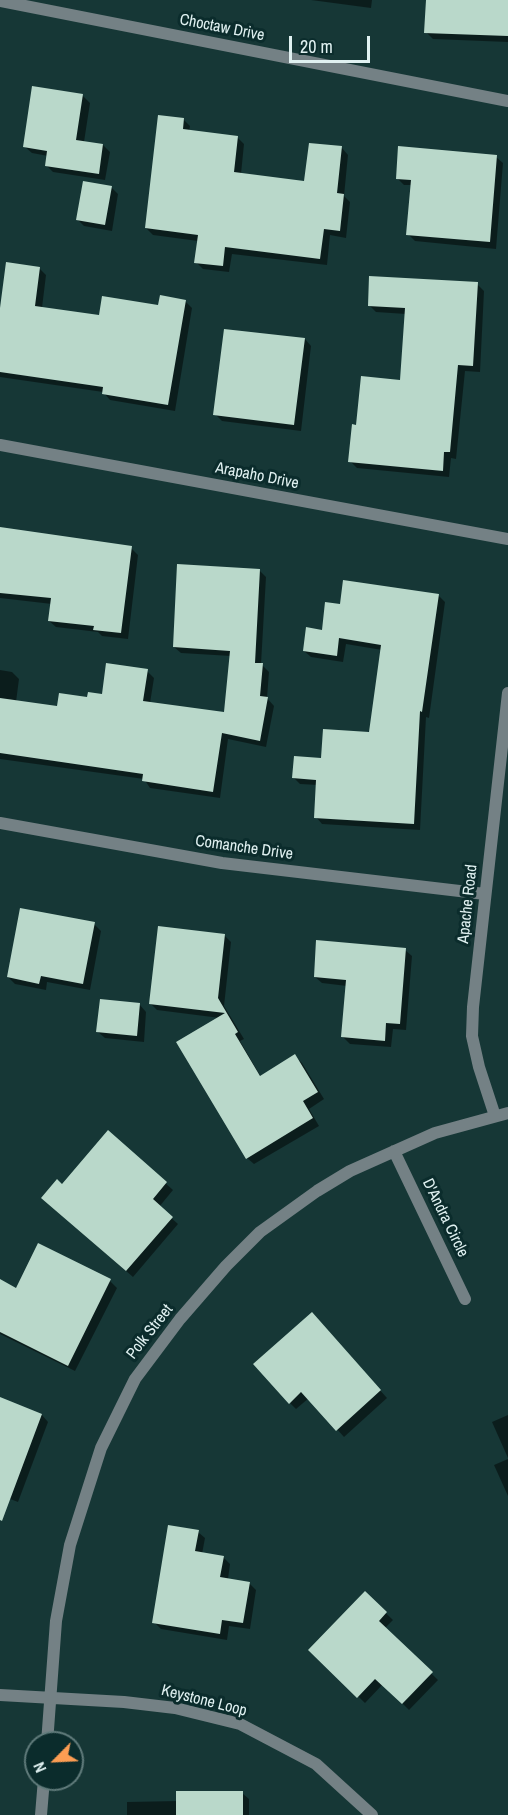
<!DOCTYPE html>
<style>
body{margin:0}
#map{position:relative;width:508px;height:1815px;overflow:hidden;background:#163736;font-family:"Archivo Narrow",sans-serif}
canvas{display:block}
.north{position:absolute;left:24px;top:1731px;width:60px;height:60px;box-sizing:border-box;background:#0b2c2c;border:2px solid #607b7b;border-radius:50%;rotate:246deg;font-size:16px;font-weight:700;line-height:24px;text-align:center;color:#e0f1f1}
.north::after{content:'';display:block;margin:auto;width:21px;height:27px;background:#fc9d53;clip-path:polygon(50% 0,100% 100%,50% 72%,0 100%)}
.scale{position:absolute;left:289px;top:36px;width:81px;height:27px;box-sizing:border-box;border:3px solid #e0f1f1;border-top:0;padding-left:8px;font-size:18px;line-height:21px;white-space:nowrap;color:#e0f1f1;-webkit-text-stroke:4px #0b2c2c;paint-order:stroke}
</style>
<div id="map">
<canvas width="508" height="1815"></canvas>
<div class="north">N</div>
<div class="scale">20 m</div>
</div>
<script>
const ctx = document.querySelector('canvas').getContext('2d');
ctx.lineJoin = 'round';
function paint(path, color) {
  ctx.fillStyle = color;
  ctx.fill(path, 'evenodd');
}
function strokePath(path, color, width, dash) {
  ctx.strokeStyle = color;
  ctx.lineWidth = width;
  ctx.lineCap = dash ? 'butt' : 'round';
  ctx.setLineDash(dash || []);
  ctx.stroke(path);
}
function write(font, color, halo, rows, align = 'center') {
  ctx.font = font + ' "Archivo Narrow",sans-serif';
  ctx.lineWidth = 6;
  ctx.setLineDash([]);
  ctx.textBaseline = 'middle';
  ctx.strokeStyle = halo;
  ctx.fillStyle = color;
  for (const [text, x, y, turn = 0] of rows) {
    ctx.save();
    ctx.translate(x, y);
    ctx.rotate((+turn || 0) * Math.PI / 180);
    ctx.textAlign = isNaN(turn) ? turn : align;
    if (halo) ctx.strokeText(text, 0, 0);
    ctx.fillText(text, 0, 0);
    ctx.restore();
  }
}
const shadow = new Path2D(`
 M311,0H372L371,8Z
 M428,0H508V42L433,39L426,32Z
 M83,96L90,103L84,142L103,145L110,152L105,180L53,172L46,165L48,156L32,153L25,147Z
 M183,119L190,126L189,132L237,137L244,144L241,174L306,182L342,148L348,155L344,196L350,202L346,238L330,235L327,265L232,254L229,272L203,269L196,262L198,241L153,235L146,228Z
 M496,157L503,163L496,249L415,241L408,234L412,185H404L397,178Z
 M111,187L118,194L112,231L84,226L77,219Z
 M40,269L46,275L42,308L101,317L185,301L192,308L175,411L110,400L103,392L0,377V319Z
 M477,284L484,291L480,372L465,371L456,459L451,458L449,477L357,468L350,461L357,426L402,381L406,314L376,312L369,305Z
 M305,339L311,346L301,431L222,421L215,414Z
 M0,529L131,548L138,555L128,639L102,636L98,632L56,627L49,621L52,604L0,598Z
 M259,570L266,577L261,664L269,672L267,698L274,706L266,747L228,739L220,798L150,788L144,779L0,759V670L12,672L19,679L16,702L58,708L103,696L147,671L154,678L150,703L225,714L231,656L181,653L174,647Z
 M438,595L445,602L429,718L426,717L420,830L322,824L316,817L318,785L300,784L293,777L370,734L382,650L346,644L343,662L311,657L304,651L323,631L341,605Z
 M94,924L101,931L90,990L47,982L46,990L15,984L8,977Z
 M224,935L231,942L224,1006L244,1039L240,1041L261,1077L295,1056L302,1063L324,1099L309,1109L319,1126L254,1164L247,1158L220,1018L157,1010L150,1003Z
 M405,950L412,956L406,1030L393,1029L391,1047L350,1044L343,1037L347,986L322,983L315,977Z
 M140,1005L146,1012L144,1042L105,1038L98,1032Z
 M108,1132L173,1190L159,1207L178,1224L133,1277L50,1205L62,1186Z
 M0,1281L17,1290L110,1281L117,1288L75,1371L0,1334Z
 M318,1321L387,1398L344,1437L309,1398L296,1409L290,1403Z
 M0,1399L42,1415L48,1422L18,1502L0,1495Z
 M508,1415V1458L492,1422Z
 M508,1459V1496L494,1465Z
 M198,1532L205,1538L202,1554L223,1557L230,1564L228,1579L249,1583L256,1590L250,1629L229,1626L227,1640L161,1629L154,1622Z
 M365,1593L393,1620L385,1628L438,1680L409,1710L383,1684L365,1703L310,1650Z
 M242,1793L249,1799V1815H127V1802L178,1801Z`);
const building = new Path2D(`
 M426,0H508V36L424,33Z
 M32,86L83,94L76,140L103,144L99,174L45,166L47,151L23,147Z
 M158,115L184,118L183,129L238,136L234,172L304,181L309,143L342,146L337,193L344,194L340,231L324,229L320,259L225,247L223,266L194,263L198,235L145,228Z
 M398,146L497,155L490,242L406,235L411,180L396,179Z
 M83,181L112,186L105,225L76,220Z
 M6,262L40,267L35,306L99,315L102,296L158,305L160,295L186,300L168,405L102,394L103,387L0,372V308Z
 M369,276L478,282L473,366L458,365L450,452H444L443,471L348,462L352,424L356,425L361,376L400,380L405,308L368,306Z
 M224,329L305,338L294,425L213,415Z
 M0,527L132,546L121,633L93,630L94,626L48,621L51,598L0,593Z
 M177,564L260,569L255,663H263L260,696L268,697L260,741L222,733L213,792L142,781L143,774L0,753V698L57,706L59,693L87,697L88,692L102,694L106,663L148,669L143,701L224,712L230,651L173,647Z
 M343,580L439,594L422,712L420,711L414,824L314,818L316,780L292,778L294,756L321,758L323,729L369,732L381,645L339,638L337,656L303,651L306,627L322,630L325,602L340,604Z
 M20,908L95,922L83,984L41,976L39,984L7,977Z
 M158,926L225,934L218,998L238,1032L235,1034L260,1076L295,1054L318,1092L303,1101L313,1118L246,1159L176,1042L225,1013L149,1004Z
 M316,940L406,948L400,1024L386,1023L385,1041L341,1037L346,980L314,977Z
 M100,999L140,1003L137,1036L96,1032Z
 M108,1130L167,1182L153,1199L173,1217L126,1271L41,1198L57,1179L62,1184Z
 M38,1243L111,1279L68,1366L0,1332V1279L16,1288Z
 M312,1312L381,1390L336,1431L301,1392L289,1404L253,1364Z
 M0,1397L42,1414L2,1521L0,1520Z
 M168,1525L199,1530L195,1551L224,1556L220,1577L250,1582L243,1623L222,1620L220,1634L152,1623Z
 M365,1591L387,1612L379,1621L433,1672L402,1704L375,1679L357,1698L308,1650Z
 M176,1791H243V1815H176Z`);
const minor = new Path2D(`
 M0,1L508,101
 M0,445L508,539
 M0,823L222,863L485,894
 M495,1116L479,1067L472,1036L473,1007L508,693
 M394,1151L465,1299
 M0,1695L124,1702L175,1708L240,1724L316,1764L372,1815
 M47,1743L56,1621L70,1545L101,1448L135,1379L180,1319L226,1266L260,1232L317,1191L350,1171L435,1133L508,1113
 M41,1815L44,1779`);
const streetNames = [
 ["Choctaw Drive",222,28,11],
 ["Arapaho Drive",257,476,11],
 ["Comanche Drive",244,848,8],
 ["Apache Road",468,904,-84],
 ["D'Andra Circle",445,1218,64],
 ["Polk Street",150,1332,-52],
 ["Keystone Loop",204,1701,14]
];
paint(shadow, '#0007');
paint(building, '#b9d8ca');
strokePath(minor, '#748185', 12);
write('16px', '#e0f1f1', '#0b2c2c', streetNames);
</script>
